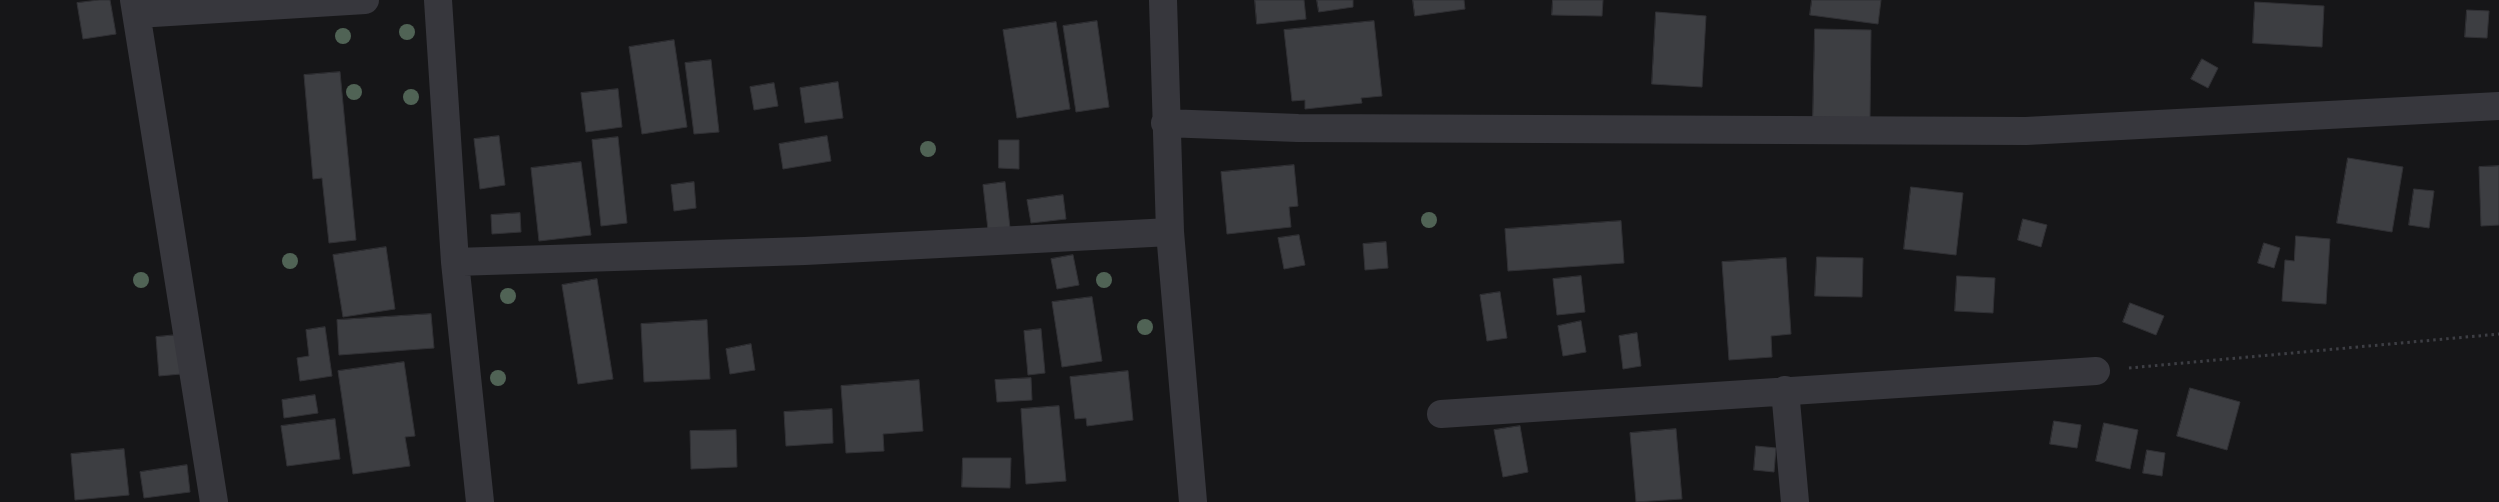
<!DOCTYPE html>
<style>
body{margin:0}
canvas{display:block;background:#161618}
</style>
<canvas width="2499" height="502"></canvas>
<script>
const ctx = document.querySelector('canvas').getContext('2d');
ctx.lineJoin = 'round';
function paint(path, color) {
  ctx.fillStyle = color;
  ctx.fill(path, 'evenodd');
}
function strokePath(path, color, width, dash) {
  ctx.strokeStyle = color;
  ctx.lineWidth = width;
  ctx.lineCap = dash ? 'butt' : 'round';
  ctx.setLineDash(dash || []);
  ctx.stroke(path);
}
const building = new Path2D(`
 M99,0H110L116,34L83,39L77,3Z
 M1255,0H1304L1306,19L1257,24Z
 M1317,0H1353V7L1319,12Z
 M1413,0H1464L1465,9L1415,16Z
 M1553,0H1603L1602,16L1552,15Z
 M1812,0H1881L1878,24L1810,15Z
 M2255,2L2324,6L2322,47L2253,43Z
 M2467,10L2489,11L2487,38L2465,37Z
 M1656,12L1706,16L1702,87L1652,84Z
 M1097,21L1109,107L1076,112L1063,26Z
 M1374,21L1382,96L1361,98L1362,103L1305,109V100L1292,101L1284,30Z
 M1056,22L1070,109L1017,118L1003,30Z
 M1815,29L1871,30L1870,118L1813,117Z
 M674,40L687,127L642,134L629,47Z
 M2202,59L2218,68L2208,88L2191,79Z
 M711,60L719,132L694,134L685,63Z
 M340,72L356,240L329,243L322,178L313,179L304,75Z
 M838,82L843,118L805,123L800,88Z
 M774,83L778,106L754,110L750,87Z
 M618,89L622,127L586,132L581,93Z
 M499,136L505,185L480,189L474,139Z
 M827,136L831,161L783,169L779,144Z
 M618,137L627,223L601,226L592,140Z
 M999,140H1019V169L999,168Z
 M2348,158L2403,167L2392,232L2337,223Z
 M581,162L591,235L539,241L531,168Z
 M1294,165L1298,206L1289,207L1291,227L1227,234L1221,172Z
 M2499,166V225L2481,226L2479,167Z
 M694,182L696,208L674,211L671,185Z
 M1005,182L1010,228L988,230L983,185Z
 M1911,187L1963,193L1956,255L1904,249Z
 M2414,189L2434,191L2429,228L2409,225Z
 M1063,195L1066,219L1031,223L1027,200Z
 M520,213L521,232L492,234L491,215Z
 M2023,219L2047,225L2041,247L2018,240Z
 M1621,221L1624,263L1508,271L1505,229Z
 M1299,235L1305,265L1284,269L1278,238Z
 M2296,236L2330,239L2326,304L2282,301L2285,260L2294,261Z
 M1386,242L1388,268L1365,270L1363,244Z
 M2264,243L2280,248L2274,268L2258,263Z
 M386,247L395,309L343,317L333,255Z
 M1073,255L1079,285L1057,289L1051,259Z
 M1817,257L1863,258L1862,297L1815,296Z
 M1786,258L1791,334L1771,336L1772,357L1729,360L1722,262Z
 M1581,276L1585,312L1557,315L1553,279Z
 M1957,276L1995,278L1993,313L1955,311Z
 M597,279L613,379L578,384L562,285Z
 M1500,292L1507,338L1487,341L1480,295Z
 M1092,297L1102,361L1062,367L1052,302Z
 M2130,303L2164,316L2156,335L2123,322Z
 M431,314L434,348L339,355L337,320Z
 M707,320L710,379L644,382L641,324Z
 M1581,321L1586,352L1563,356L1558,326Z
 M325,327L332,376L300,381L297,358L309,356L306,330Z
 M1041,329L1045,373L1028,375L1024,331Z
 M1637,333L1641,366L1623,369L1619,336Z
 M177,335L181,374L159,376L156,337Z
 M751,344L755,370L730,374L726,349Z
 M404,362L415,436L405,437L410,466L353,474L338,371Z
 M1128,371L1133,420L1087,426L1086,418L1075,419L1070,377Z
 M1031,378L1032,400L997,402L995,380Z
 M919,380L923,431L883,434L884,451L846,453L841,386Z
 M2190,388L2240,402L2227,450L2177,436Z
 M315,395L318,413L284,418L282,400Z
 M1059,406L1066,481L1026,484L1021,409Z
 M832,409L833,443L786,446L784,412Z
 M335,419L340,459L287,466L281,426Z
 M2054,421L2081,425L2077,448L2050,444Z
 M2104,423L2138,430L2130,469L2096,461Z
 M1520,426L1528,472L1503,477L1494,430Z
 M1676,429L1682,499L1636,502L1630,433Z
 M736,430L737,467L691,469L690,431Z
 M1756,446L1776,448L1774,472L1754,470Z
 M124,449L129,495L75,500L71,454Z
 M2147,450L2165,453L2162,476L2143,473Z
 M963,458H1011L1010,488L962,487Z
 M187,465L190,492L144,498L140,472Z`);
const path = new Path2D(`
 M2129,368L2499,334`);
const minor = new Path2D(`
 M134,0L214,502
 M438,0L455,262L480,502
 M1163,0L1170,232L1193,502
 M137,14L365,0
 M1165,123L1298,128L2026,131L2499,106
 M455,262L805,251L1170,232
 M1785,390L1795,502
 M1441,414L2096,371`);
const trees = [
 [407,32],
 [343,36],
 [354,92],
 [411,97],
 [928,149],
 [1429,220],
 [290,261],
 [141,280],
 [1104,280],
 [508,296],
 [1145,327],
 [498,378]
];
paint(building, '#3d3e42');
strokePath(building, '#303034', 1);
strokePath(path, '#3d3e44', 3, [2.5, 4]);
strokePath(minor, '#37373d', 28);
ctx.fillStyle = '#506355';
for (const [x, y] of trees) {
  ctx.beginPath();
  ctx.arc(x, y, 8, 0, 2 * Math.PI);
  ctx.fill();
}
</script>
